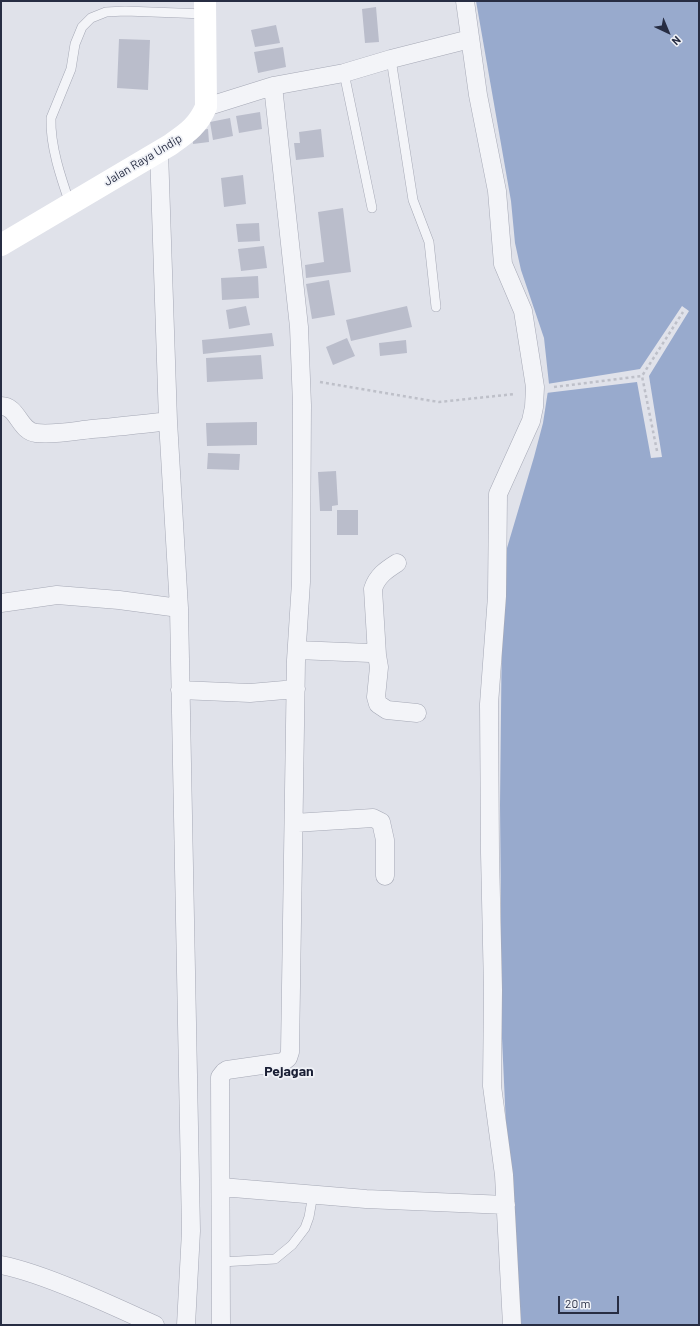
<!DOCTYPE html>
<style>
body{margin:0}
#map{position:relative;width:700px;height:1326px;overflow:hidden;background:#e0e2ea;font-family:Barlow,sans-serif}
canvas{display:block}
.frame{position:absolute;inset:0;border:2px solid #272d43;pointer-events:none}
.north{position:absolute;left:648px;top:12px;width:40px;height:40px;-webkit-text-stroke:3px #f0f2f7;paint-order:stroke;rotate:136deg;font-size:11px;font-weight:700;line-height:16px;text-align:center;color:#272d43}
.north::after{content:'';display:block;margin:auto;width:14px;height:18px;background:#272d43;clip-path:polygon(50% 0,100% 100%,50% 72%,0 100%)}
.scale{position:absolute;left:558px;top:1296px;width:61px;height:18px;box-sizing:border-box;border:2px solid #272d43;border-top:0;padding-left:5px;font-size:12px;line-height:14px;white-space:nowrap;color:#272d43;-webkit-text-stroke:3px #f0f2f7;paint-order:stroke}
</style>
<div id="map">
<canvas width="700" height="1326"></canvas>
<div class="frame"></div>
<div class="north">N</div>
<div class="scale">20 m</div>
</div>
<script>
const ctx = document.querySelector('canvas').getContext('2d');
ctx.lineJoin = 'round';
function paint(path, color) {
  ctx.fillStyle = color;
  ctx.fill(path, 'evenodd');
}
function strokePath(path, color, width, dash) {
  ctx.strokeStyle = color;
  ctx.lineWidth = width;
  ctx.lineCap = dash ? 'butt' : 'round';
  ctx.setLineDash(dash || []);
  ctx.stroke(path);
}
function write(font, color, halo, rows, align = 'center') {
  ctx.font = font + ' Barlow,sans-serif';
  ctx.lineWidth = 3.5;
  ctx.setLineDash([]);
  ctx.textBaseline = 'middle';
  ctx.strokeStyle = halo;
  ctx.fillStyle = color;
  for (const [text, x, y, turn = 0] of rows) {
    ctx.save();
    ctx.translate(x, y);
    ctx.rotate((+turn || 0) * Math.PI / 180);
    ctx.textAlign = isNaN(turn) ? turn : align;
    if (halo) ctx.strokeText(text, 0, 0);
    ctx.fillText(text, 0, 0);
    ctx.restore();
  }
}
const water = new Path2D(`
 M476,1H699V1325H520L506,1126L501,1016V907L500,805L502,622L504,570L507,548L534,457L543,423L549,384L544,338L521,270L515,243L511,201Z`);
const pier = new Path2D(`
 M682,306L689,311L649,376L662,457L651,458L637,382L546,393L547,384L640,369Z`);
const building = new Path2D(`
 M376,7L379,42L365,43L362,9Z
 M276,25L280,43L255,47L251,30Z
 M119,39L150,40L148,90L117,88Z
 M283,47L286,67L258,73L254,52Z
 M260,112L262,129L239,133L236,116Z
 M230,118L233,136L213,140L210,122Z
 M208,129L209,142L193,144L192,131Z
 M321,129L324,157L296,160L294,143H300L299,132Z
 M243,175L246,204L224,207L221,178Z
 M343,208L351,272L306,278L305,265L324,262L318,212Z
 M259,223L260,241L238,242L236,224Z
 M264,246L267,268L241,271L238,249Z
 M258,276L259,298L222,300L221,278Z
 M329,280L335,315L312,319L306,284Z
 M246,306L250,325L229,329L226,310Z
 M407,306L412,327L351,341L346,320Z
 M272,333L274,346L203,354L202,340Z
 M347,338L355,356L333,365L326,347Z
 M406,340L407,353L380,356L379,343Z
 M261,355L263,379L207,382L206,358Z
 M257,422V445L207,446L206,423Z
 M208,453L240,454L239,470L207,469Z
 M336,471L338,505L332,506V511H320L318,472Z
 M337,510H358V535H337Z`);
const path = new Path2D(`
 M320,382L439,402L515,394
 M554,387L642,376
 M657,451L642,376L683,312`);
const lane = new Path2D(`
 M391,59L413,200L429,242L436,307
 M344,73L372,208
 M70,204C61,178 50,146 51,118L71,69L75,44L82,27L91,18L106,12L125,11L205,14
 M221,1262L275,1259L292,1245L305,1228L309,1217L313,1194`);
const street = new Path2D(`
 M465,1L478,95L497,191L503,264L523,311L535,387L534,407L531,421L498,494L497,596L489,704L490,853L493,990L492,1086L504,1175L512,1325
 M206,107L273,86L344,73L391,59L470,39
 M159,151L168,421L179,608L191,1231L186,1325
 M1,406C18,406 19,431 36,433C54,435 74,431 92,429C117,427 143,424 168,421
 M1,603L57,595L119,600L179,608
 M297,650L370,653L377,655L379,667L376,697L378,704L387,710L417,713
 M377,655L373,589C377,576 386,570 397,563
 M180,690L250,693L296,689
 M294,823L373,818L381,822L385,840V876
 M221,1187L366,1199L506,1205
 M1,1265C27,1270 52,1280 76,1290C103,1301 129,1313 155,1325
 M221,1325L220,1077L224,1072L227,1070L283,1062L288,1058L290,1052L296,660L301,582L302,405L299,327L273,86`);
const secondary = new Path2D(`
 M1,245L170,145C187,133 197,127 206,107L205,1`);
const streetNames = [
 ["Jalan Raya Undip",143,160,-31]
];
const quarterNames = [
 ["Pejagan",289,1071]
];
paint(water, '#98aacd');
paint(pier, '#e0e2ea');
paint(building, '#babdcb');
strokePath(lane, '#a5a8b5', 10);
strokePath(street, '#a5a8b5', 19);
strokePath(path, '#bec0c9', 2.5, [3, 3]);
strokePath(lane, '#f3f4f8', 9);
strokePath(street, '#f3f4f8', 18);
strokePath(secondary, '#fff', 22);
write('12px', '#272d43', '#f0f2f7', streetNames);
write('bold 14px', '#191e34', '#f0f2f7', quarterNames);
</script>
